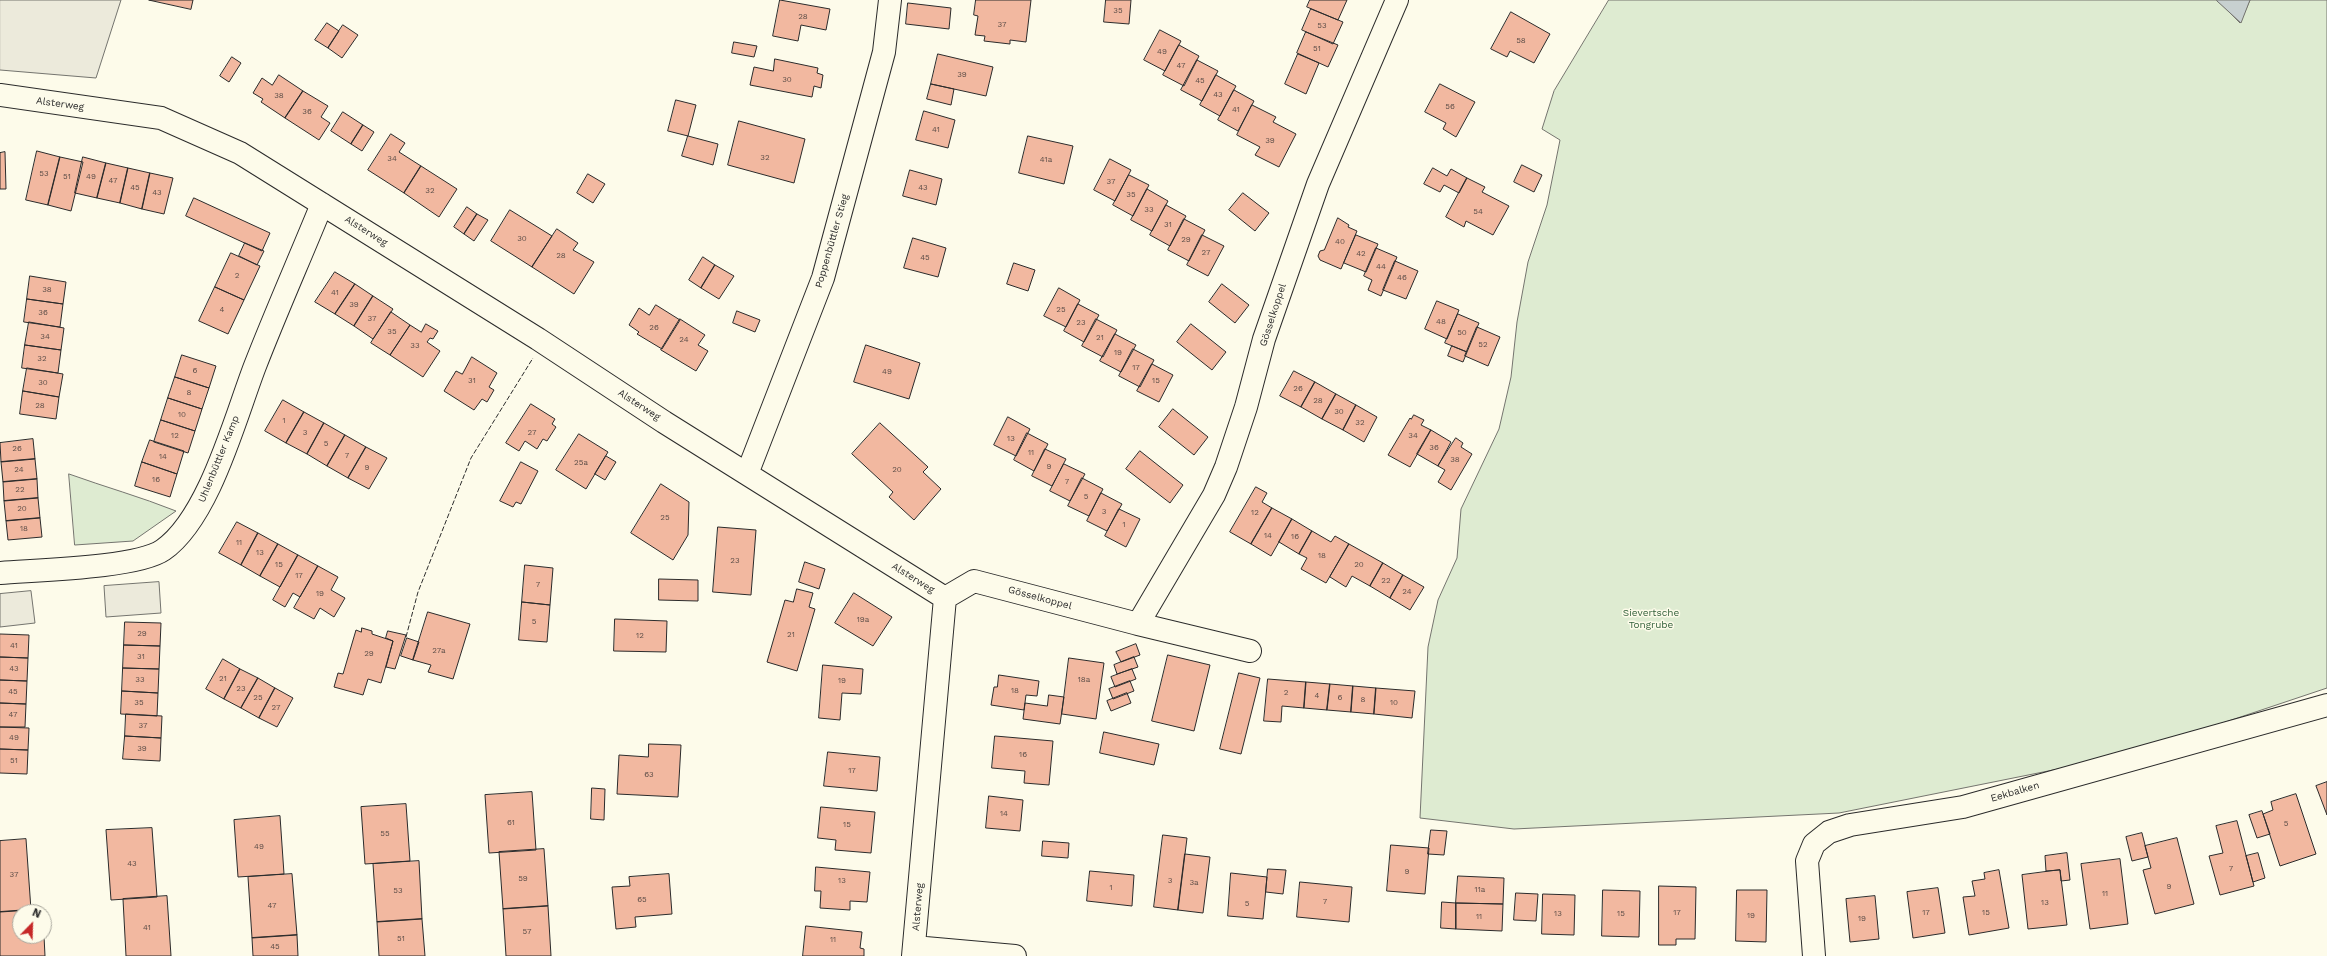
<!DOCTYPE html>
<meta charset="utf-8">
<style>
body{margin:0}
#map{position:relative;width:2327px;height:956px;overflow:hidden;background:#fdfbea;font-family:"Work Sans",sans-serif}
canvas{display:block}
.north{position:absolute;left:12px;top:904px;width:40px;height:40px;box-sizing:border-box;background:#fdfbea;border:1px solid #a9a89e;border-radius:50%;rotate:23deg;font-size:11px;font-weight:700;line-height:16px;text-align:center;color:#2b2b2b}
.north::after{content:'';display:block;margin:auto;width:14px;height:18px;background:#c62828;clip-path:polygon(50% 0,100% 100%,50% 72%,0 100%)}
</style>
<div id="map">
<canvas width="2327" height="956"></canvas>
<div class="north">N</div>
</div>
<script>
const ctx = document.querySelector('canvas').getContext('2d');
ctx.lineJoin = 'round';
function paint(path, color) {
  ctx.fillStyle = color;
  ctx.fill(path, 'evenodd');
}
function strokePath(path, color, width, dash) {
  ctx.strokeStyle = color;
  ctx.lineWidth = width;
  ctx.lineCap = dash ? 'butt' : 'round';
  ctx.setLineDash(dash || []);
  ctx.stroke(path);
}
function write(font, color, halo, rows, align = 'center') {
  ctx.font = font + ' "Work Sans",sans-serif';
  ctx.lineWidth = 3;
  ctx.setLineDash([]);
  ctx.textBaseline = 'middle';
  ctx.strokeStyle = halo;
  ctx.fillStyle = color;
  for (const [text, x, y, turn = 0] of rows) {
    ctx.save();
    ctx.translate(x, y);
    ctx.rotate((+turn || 0) * Math.PI / 180);
    ctx.textAlign = isNaN(turn) ? turn : align;
    if (halo) ctx.strokeText(text, 0, 0);
    ctx.fillText(text, 0, 0);
    ctx.restore();
  }
}
const green = new Path2D(`
 M1609,0H2217L2240,23L2250,0H2327V688L2160,744L2078,765L1839,813L1514,829L1420,818L1428,647L1438,600L1457,558L1461,509L1499,429L1511,377L1517,322L1528,262L1547,205L1560,140L1542,129L1554,91Z
 M69,474C105,487 141,497 176,511L133,541L75,545Z`);
const parking = new Path2D(`
 M0,0H121L96,78L0,70Z
 M159,582L161,613L106,617L104,586Z
 M31,591L35,623L0,627V594Z`);
const water = new Path2D(`
 M2217,0H2250L2241,23L2217,1Z`);
const building = new Path2D(`
 M149,0H193L191,9Z
 M780,0L830,9L826,30L801,25L798,41L773,36Z
 M976,0H1031L1026,42L1010,40V44L984,41L985,36L975,35L978,16L974,15Z
 M1106,0H1131L1129,24L1104,22Z
 M1310,0H1347L1338,20L1307,7Z
 M908,3L951,8L949,29L906,24Z
 M1311,9L1343,22L1333,44L1302,30Z
 M1511,12L1550,34L1534,63L1510,51L1507,57L1491,49Z
 M327,23L339,31L328,48L315,40Z
 M343,25L358,35L342,58L328,48Z
 M1160,30L1181,41L1165,71L1144,60Z
 M1306,32L1338,45L1328,67L1297,53Z
 M734,42L757,46L754,57L732,53Z
 M1179,45L1199,56L1184,86L1163,75Z
 M938,54L993,67L986,96L931,84Z
 M1298,54L1319,63L1306,94L1285,84Z
 M232,57L241,63L229,82L220,76Z
 M775,59L818,68L817,73L823,75L821,88L814,86L812,97L750,85L754,67L773,71Z
 M1197,60L1218,71L1202,101L1181,90Z
 M279,75L303,91L285,118L261,102L263,99L253,93L262,78L272,85Z
 M1216,75L1236,86L1220,116L1200,105Z
 M931,84L954,89L951,105L927,99Z
 M1440,84L1475,102L1456,137L1443,129L1446,123L1425,112Z
 M1234,90L1254,101L1238,131L1218,120Z
 M303,91L328,106L321,117L330,123L319,140L285,118Z
 M676,100L696,105L688,136L668,131Z
 M1252,105L1276,117L1273,122L1296,134L1279,167L1255,155L1260,147L1237,135Z
 M924,111L955,120L948,148L916,140Z
 M343,112L363,125L351,144L331,131Z
 M739,121L805,139L794,183L728,165Z
 M363,125L374,132L362,151L351,144Z
 M391,134L405,143L399,152L421,166L404,193L368,170Z
 M688,136L718,144L713,165L682,156Z
 M1028,136L1073,146L1064,184L1019,173Z
 M37,151L60,157L48,205L26,200Z
 M5,152L6,189H0V153Z
 M60,157L83,162L71,211L48,205Z
 M83,157L106,163L97,198L75,193Z
 M1110,159L1131,170L1115,201L1094,190Z
 M106,163L128,168L120,203L97,198Z
 M1522,165L1542,175L1534,192L1514,182Z
 M421,166L457,189L439,217L404,193Z
 M128,168L150,173L142,209L120,203Z
 M1433,168L1447,176L1451,169L1467,178L1459,193L1444,185L1440,192L1424,184Z
 M910,170L942,179L936,205L903,196Z
 M150,173L173,178L164,214L142,209Z
 M588,174L605,184L593,203L577,193Z
 M1129,175L1149,185L1133,216L1113,205Z
 M1467,178L1485,187L1482,192L1509,206L1493,235L1466,221L1464,227L1446,217Z
 M1147,189L1168,201L1152,231L1131,220Z
 M1243,193L1269,213L1255,231L1229,210Z
 M194,198L270,233L262,251L186,216Z
 M1166,205L1186,216L1170,246L1150,235Z
 M467,207L477,214L464,234L454,227Z
 M510,210L552,236L532,267L491,241Z
 M477,214L488,220L474,241L464,234Z
 M1338,218L1349,225L1348,227L1357,231L1341,269L1320,260L1318,256L1320,251L1324,250Z
 M1184,219L1205,230L1189,261L1168,250Z
 M557,229L578,243L573,250L594,262L574,294L532,267Z
 M1202,235L1224,246L1208,276L1187,265Z
 M1356,235L1378,244L1366,272L1344,263Z
 M913,238L946,248L938,277L904,268Z
 M245,243L264,251L257,265L239,256Z
 M1376,248L1397,257L1381,296L1368,290L1372,280L1364,276Z
 M231,253L260,266L244,300L215,287Z
 M703,257L715,265L701,288L689,280Z
 M1395,261L1418,271L1406,299L1383,290Z
 M1014,263L1035,270L1028,291L1007,284Z
 M715,265L734,276L719,299L701,288Z
 M335,272L355,284L335,314L315,302Z
 M30,276L66,282L63,304L27,299Z
 M355,284L373,296L354,326L335,314Z
 M1222,284L1249,305L1235,323L1209,302Z
 M215,287L244,300L228,334L199,321Z
 M1059,288L1080,300L1066,327L1044,316Z
 M373,296L393,309L373,339L354,326Z
 M27,299L63,304L60,327L24,322Z
 M1437,301L1459,310L1447,339L1425,329Z
 M1078,304L1099,315L1084,342L1064,331Z
 M656,305L680,320L662,349L637,334L639,332L629,325L639,308L649,315Z
 M737,311L760,320L755,332L733,323Z
 M391,312L410,325L390,355L371,343Z
 M1458,314L1479,323L1467,352L1445,343Z
 M680,319L705,335L698,345L708,351L696,371L661,350Z
 M1096,319L1117,330L1103,357L1082,346Z
 M29,322L64,328L61,350L25,345Z
 M426,324L438,331L433,339L430,338L427,342L440,351L423,377L390,355L410,325L421,332Z
 M1191,324L1226,352L1212,370L1177,342Z
 M1477,327L1500,337L1488,366L1465,356Z
 M1115,334L1136,345L1121,372L1100,361Z
 M25,345L61,350L58,373L22,368Z
 M866,345L920,363L909,399L854,382Z
 M1452,346L1467,352L1463,362L1448,356Z
 M1133,349L1154,360L1140,387L1119,376Z
 M182,355L216,366L209,388L175,377Z
 M472,357L497,373L489,387L494,390L487,402L482,399L474,410L444,391L456,371L462,374Z
 M1152,364L1173,375L1159,402L1137,391Z
 M27,368L63,374L59,397L23,391Z
 M1294,371L1315,382L1301,407L1280,396Z
 M175,377L209,388L202,409L168,398Z
 M1315,382L1336,394L1322,419L1301,407Z
 M23,391L59,397L56,419L20,414Z
 M1336,394L1356,405L1343,430L1322,419Z
 M168,398L202,409L195,431L161,420Z
 M283,400L304,412L286,443L265,431Z
 M531,404L555,419L552,424L556,427L547,441L543,439L537,449L525,441L519,451L506,443Z
 M1356,405L1377,417L1364,442L1343,430Z
 M1173,409L1208,437L1194,455L1159,427Z
 M304,412L324,423L307,454L286,443Z
 M1414,415L1424,420L1421,425L1431,430L1410,467L1388,455L1410,418L1411,419Z
 M1008,417L1030,429L1016,456L994,445Z
 M161,420L195,431L188,453L154,442Z
 M324,423L345,435L327,466L307,454Z
 M880,423L928,467L923,472L941,489L914,520L889,497L893,492L852,454Z
 M1431,430L1451,442L1438,466L1417,454Z
 M1027,433L1048,444L1034,471L1014,460Z
 M579,434L608,452L586,489L556,470Z
 M345,435L366,447L348,478L327,466Z
 M1456,438L1463,443L1461,447L1472,454L1451,490L1438,482L1445,470L1438,466Z
 M33,439L35,459L1,462L0,443Z
 M150,440L184,451L177,474L142,462Z
 M366,447L387,458L369,489L348,478Z
 M1045,449L1066,459L1052,486L1032,476Z
 M1140,451L1183,485L1170,503L1126,469Z
 M606,456L616,462L605,480L595,474Z
 M35,459L37,479L3,482L1,462Z
 M142,462L177,474L170,497L135,486Z
 M521,462L538,471L521,504L516,502L513,507L500,501Z
 M1064,464L1085,474L1070,501L1050,491Z
 M1082,478L1103,489L1089,516L1068,506Z
 M37,479L38,498L4,501L3,482Z
 M661,484L689,502L688,535L673,560L631,533Z
 M1256,487L1267,493L1262,502L1272,508L1251,544L1230,532Z
 M1101,493L1122,504L1107,531L1087,521Z
 M38,498L40,518L6,521L4,501Z
 M1272,508L1292,519L1271,556L1251,544Z
 M1119,509L1140,519L1126,547L1105,536Z
 M40,518L42,537L8,540L6,521Z
 M1292,519L1312,531L1299,554L1279,542Z
 M237,522L258,533L241,565L219,553Z
 M718,527L756,530L751,595L713,592Z
 M1312,531L1331,542L1335,536L1349,544L1326,583L1301,569L1307,558L1299,554Z
 M258,533L278,544L260,576L241,565Z
 M278,544L298,555L280,587L260,576Z
 M1349,544L1383,563L1370,586L1352,576L1346,587L1330,577Z
 M298,555L318,566L300,597L293,593L285,607L273,600Z
 M805,562L825,569L819,589L799,582Z
 M1383,563L1403,575L1390,598L1370,586Z
 M525,565L553,568L550,605L522,602Z
 M318,566L338,577L331,590L345,598L334,617L320,608L314,619L294,608Z
 M1403,575L1424,587L1410,610L1390,598Z
 M659,579L698,580V601L659,600Z
 M797,589L813,593L809,607L815,609L797,671L767,662L785,600L793,602Z
 M854,593L892,617L873,646L835,623Z
 M522,602L550,605L547,642L519,640Z
 M428,612L470,624L453,679L428,672L431,665L413,660Z
 M615,619L667,621L666,652L614,651Z
 M125,622L161,623L160,646L124,645Z
 M362,628L372,631V634L393,641L381,683L368,679L363,695L334,687L338,673L343,674L356,630L361,632Z
 M388,631L406,635L395,669L386,667L393,641L386,638Z
 M0,634L29,635L28,658L0,657Z
 M407,638L419,642L413,660L401,656Z
 M1136,644L1140,655L1121,662L1116,652Z
 M124,645L160,646L159,669L123,668Z
 M1168,655L1210,665L1194,731L1152,721Z
 M0,657L28,658L27,681L0,680Z
 M1134,657L1138,667L1117,674L1114,665Z
 M1069,658L1104,663L1096,719L1062,714Z
 M223,659L240,669L224,699L206,689Z
 M823,665L863,669L861,694L842,693L840,720L819,718Z
 M123,668L159,669L158,693L122,691Z
 M240,669L258,678L241,708L224,699Z
 M1132,669L1136,679L1115,687L1111,677Z
 M1239,673L1260,678L1241,754L1220,749Z
 M999,675L1039,681L1037,696L1026,695L1024,710L991,705L994,687H997Z
 M258,678L275,688L259,718L241,708Z
 M1268,679L1306,682L1304,708L1282,706L1281,722L1264,721Z
 M0,680L27,681L26,704L0,703Z
 M1130,681L1134,691L1113,699L1109,689Z
 M1306,682L1330,684L1327,710L1304,708Z
 M1330,684L1353,686L1351,712L1327,710Z
 M1353,686L1376,688L1374,714L1351,712Z
 M275,688L293,698L277,727L259,718Z
 M1376,688L1415,691L1412,718L1374,714Z
 M122,691L158,693L157,716L121,714Z
 M1127,693L1131,703L1111,711L1107,701Z
 M1049,695L1064,697L1060,724L1023,719L1025,703L1047,706Z
 M0,703L26,704L25,727H0Z
 M126,714L162,716L161,738L125,736Z
 M0,727L29,728L28,750L0,749Z
 M1104,732L1159,744L1154,765L1100,753Z
 M125,736L161,738L160,761L123,759Z
 M995,736L1053,741L1049,785L1024,783L1025,771L992,768Z
 M649,744L681,745L678,797L617,794L619,755L648,757Z
 M0,749L28,750L27,774L0,773Z
 M828,752L880,757L877,791L824,786Z
 M2327,782V815L2316,786Z
 M592,788L605,789L604,820L591,819Z
 M532,792L536,850L489,853L485,795Z
 M2296,794L2316,854L2280,866L2263,814L2273,810L2271,802Z
 M989,796L1023,800L1020,831L986,828Z
 M406,804L410,861L365,864L361,807Z
 M821,807L875,812L871,853L835,850L836,840L818,838Z
 M2262,811L2270,834L2257,838L2249,815Z
 M280,816L284,874L238,877L234,820Z
 M2237,821L2254,886L2220,895L2209,856L2223,853L2216,826Z
 M152,828L157,897L111,900L106,830Z
 M1431,830L1447,831L1444,855L1428,854Z
 M2142,833L2148,857L2132,861L2126,837Z
 M1163,835L1187,838L1178,910L1154,907Z
 M2177,838L2194,904L2155,914L2143,870L2151,868L2145,846Z
 M26,839L31,910L0,912V841Z
 M1043,841L1069,843L1068,858L1042,856Z
 M1391,845L1429,848L1425,894L1387,891Z
 M544,849L548,906L503,909L499,852Z
 M2067,853L2070,880L2061,881L2060,870L2046,871L2045,856Z
 M2258,853L2265,878L2253,882L2246,856Z
 M1185,854L1210,857L1203,913L1178,910Z
 M2120,859L2128,924L2090,929L2081,864Z
 M419,861L422,919L377,922L373,864Z
 M816,867L870,872L867,902L850,901V910L820,908L821,891H815Z
 M1268,869L1286,870L1283,894L1266,892Z
 M1999,870L2009,928L1969,935L1963,897L1975,896L1972,881L1985,879L1984,873Z
 M2060,870L2067,925L2028,929L2022,875Z
 M1090,871L1134,875L1132,906L1087,901Z
 M1231,873L1267,877L1263,919L1228,916Z
 M292,874L297,935L252,938L248,877Z
 M669,874L672,914L635,917L636,927L616,929L612,887L630,886L629,877Z
 M1458,876L1504,878L1503,904L1456,903Z
 M1300,882L1352,887L1349,922L1297,917Z
 M1659,886L1696,887L1695,939H1676V945H1659Z
 M1938,888L1945,933L1913,938L1907,892Z
 M1603,890L1640,891L1639,937L1602,936Z
 M1737,890H1767L1766,942L1736,941Z
 M1516,893L1538,894L1536,921L1514,920Z
 M1543,894L1575,895L1574,935L1542,934Z
 M167,896L171,956H126L123,899Z
 M1875,896L1879,939L1850,942L1846,899Z
 M1442,902L1456,903V929L1441,928Z
 M1456,903L1503,904L1502,931L1456,929Z
 M548,906L551,956H506L503,909Z
 M42,909V912H20V936H44L45,956H0V912Z
 M422,919L425,956H379L377,922Z
 M806,926L862,932L860,948L864,949V956H803Z
 M297,935L298,956H253L252,938Z`);
const street = new Path2D(`
 M0,95L161,118L240,153L538,339L664,422L945,598
 M747,474L823,278L884,52L890,0
 M0,573C36,570 137,568 163,550C209,518 235,418 255,366C276,312 300,258 322,204
 M945,598L974,581L1138,624L1214,495L1226,467L1246,407L1264,339L1318,184L1397,0
 M1138,624L1250,651
 M914,947L1015,956
 M913,956L945,598
 M1814,956L1807,861L1814,844L1829,832L1850,825L1963,807L2327,705`);
const fence = new Path2D(`
 M406,637L418,592L471,458L533,358`);
const numberNames = [
 ["35",1118,11],
 ["28",803,17],
 ["37",1002,25],
 ["53",1322,26],
 ["58",1521,41],
 ["51",1317,49],
 ["49",1162,52],
 ["47",1181,66],
 ["39",962,75],
 ["30",787,80],
 ["45",1200,81],
 ["43",1218,95],
 ["38",279,96],
 ["56",1450,107],
 ["41",1236,110],
 ["36",307,112],
 ["41",936,130],
 ["39",1270,141],
 ["32",765,158],
 ["34",392,159],
 ["41a",1046,160],
 ["53",44,174],
 ["51",67,177],
 ["49",91,177],
 ["47",113,181],
 ["37",1111,182],
 ["45",135,188],
 ["43",923,188],
 ["32",430,191],
 ["43",157,193],
 ["35",1131,195],
 ["33",1149,210],
 ["54",1478,212],
 ["31",1168,225],
 ["30",522,239],
 ["29",1186,240],
 ["40",1340,242],
 ["27",1206,253],
 ["42",1361,254],
 ["28",561,256],
 ["45",925,258],
 ["44",1381,267],
 ["2",237,276],
 ["46",1402,278],
 ["38",47,290],
 ["41",335,293],
 ["39",354,305],
 ["4",222,310],
 ["25",1061,310],
 ["36",43,313],
 ["37",372,319],
 ["48",1441,322],
 ["23",1081,323],
 ["26",654,328],
 ["35",392,332],
 ["50",1462,333],
 ["34",45,337],
 ["21",1100,338],
 ["24",684,340],
 ["52",1483,345],
 ["33",415,346],
 ["19",1118,353],
 ["32",42,359],
 ["17",1136,368],
 ["6",195,371],
 ["49",887,372],
 ["31",472,381],
 ["15",1156,381],
 ["30",43,383],
 ["26",1298,389],
 ["8",189,393],
 ["28",1318,401],
 ["28",40,406],
 ["30",1339,412],
 ["10",182,415],
 ["1",284,421],
 ["32",1360,423],
 ["3",305,433],
 ["27",532,433],
 ["12",175,436],
 ["34",1413,436],
 ["13",1011,439],
 ["5",326,444],
 ["36",1434,448],
 ["26",17,449],
 ["11",1031,453],
 ["7",347,456],
 ["14",163,457],
 ["38",1455,460],
 ["25a",581,463],
 ["9",1049,467],
 ["9",367,468],
 ["24",19,470],
 ["20",897,470],
 ["16",156,480],
 ["7",1067,482],
 ["22",20,490],
 ["5",1086,497],
 ["20",22,509],
 ["3",1104,512],
 ["12",1255,513],
 ["25",665,518],
 ["1",1124,525],
 ["18",24,529],
 ["14",1268,536],
 ["16",1295,537],
 ["11",239,543],
 ["13",260,553],
 ["18",1322,556],
 ["23",735,561],
 ["15",279,565],
 ["20",1359,565],
 ["17",299,576],
 ["22",1386,581],
 ["7",538,585],
 ["24",1407,592],
 ["19",320,594],
 ["19a",863,620],
 ["5",534,622],
 ["29",142,634],
 ["21",791,635],
 ["12",640,636],
 ["41",14,646],
 ["27a",439,651],
 ["29",369,654],
 ["31",141,657],
 ["43",14,669],
 ["21",223,679],
 ["33",140,680],
 ["18a",1084,680],
 ["19",842,681],
 ["23",241,689],
 ["18",1015,691],
 ["45",13,692],
 ["2",1286,693],
 ["4",1317,696],
 ["25",258,698],
 ["6",1340,698],
 ["8",1363,700],
 ["35",139,703],
 ["10",1394,703],
 ["27",276,708],
 ["47",13,715],
 ["37",143,726],
 ["49",14,738],
 ["39",142,749],
 ["16",1023,755],
 ["51",14,761],
 ["17",852,771],
 ["63",649,775],
 ["14",1004,814],
 ["61",511,823],
 ["5",2286,824],
 ["15",847,825],
 ["55",385,834],
 ["49",259,847],
 ["43",132,864],
 ["7",2231,869],
 ["9",1407,872],
 ["37",14,875],
 ["59",523,879],
 ["13",842,881],
 ["3",1170,881],
 ["3a",1194,883],
 ["9",2169,887],
 ["1",1111,888],
 ["11a",1480,890],
 ["53",398,891],
 ["11",2105,894],
 ["65",642,900],
 ["7",1325,902],
 ["13",2045,903],
 ["5",1247,904],
 ["47",272,906],
 ["17",1677,913],
 ["17",1926,913],
 ["15",1986,913],
 ["13",1558,914],
 ["15",1621,914],
 ["19",1751,916],
 ["11",1479,917],
 ["19",1862,919],
 ["41",147,928],
 ["57",527,932],
 ["51",401,939],
 ["11",833,940],
 ["45",275,947]
];
const streetNames = [
 ["Alsterweg",60,104,8],
 ["Alsterweg",366,231,32],
 ["Poppenbüttler Stieg",832,241,-74],
 ["Gösselkoppel",1273,315,-72],
 ["Alsterweg",639,405,33],
 ["Uhlenbüttler Kamp",219,459,-68],
 ["Alsterweg",913,578,32],
 ["Gösselkoppel",1040,598,15],
 ["Eekbalken",2015,792,-16],
 ["Alsterweg",918,907,-85]
];
const parkNames = [
 ["Sievertsche",1651,613],
 ["Tongrube",1651,625]
];
paint(green, '#deebd1');
strokePath(green, '#74746e', 1);
paint(parking, '#eceadb');
strokePath(parking, '#74746e', 1);
paint(water, '#c7d0d0');
strokePath(water, '#74746e', 1);
paint(building, '#f2b8a0');
strokePath(building, '#2b2b2b', 1);
strokePath(street, '#2b2b2b', 24);
strokePath(street, '#fdfbea', 22);
strokePath(fence, '#2b2b2b', 1, [5, 2]);
write('8px', '#5d4e48', null, numberNames);
write('10px', '#2b2b2b', '#fdfbea', streetNames);
write('10px', '#34623c', '#fdfbea', parkNames);
</script>
